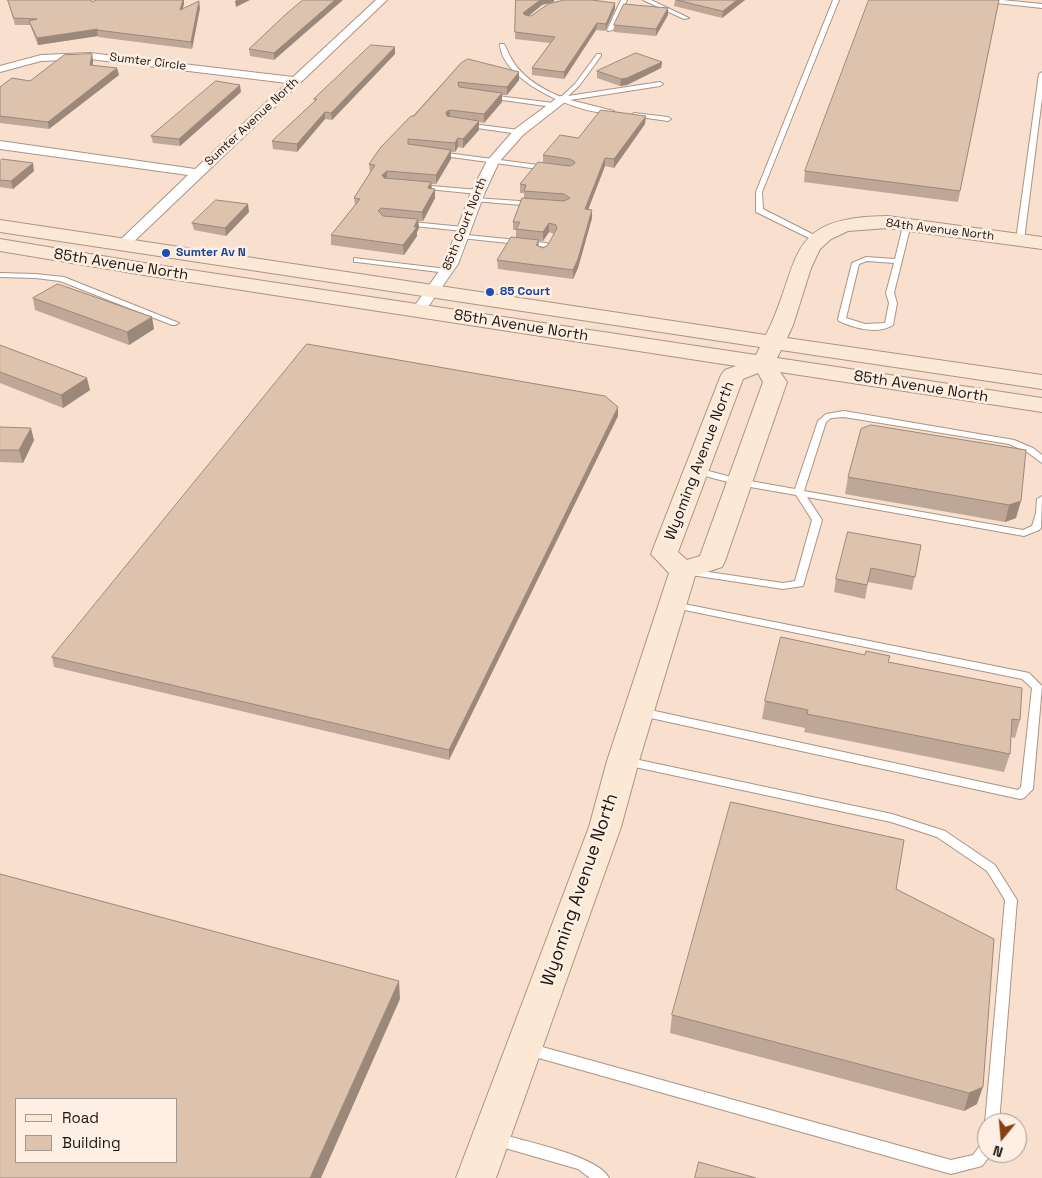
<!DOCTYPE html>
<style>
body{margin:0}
#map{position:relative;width:1042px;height:1178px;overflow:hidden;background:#f8dfce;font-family:"Space Grotesk",sans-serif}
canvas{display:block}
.legend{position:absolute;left:15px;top:1098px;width:162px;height:65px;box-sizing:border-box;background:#feefe4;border:1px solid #a4978e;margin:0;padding:6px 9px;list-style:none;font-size:15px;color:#1d140e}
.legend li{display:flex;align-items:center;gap:10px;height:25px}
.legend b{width:25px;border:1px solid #a4978e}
.north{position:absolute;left:977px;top:1113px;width:50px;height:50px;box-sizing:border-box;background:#feefe4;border:1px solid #a4978e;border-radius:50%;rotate:197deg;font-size:14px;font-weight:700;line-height:20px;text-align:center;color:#1d140e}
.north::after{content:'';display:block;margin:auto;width:18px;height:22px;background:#844013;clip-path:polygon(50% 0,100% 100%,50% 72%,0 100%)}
</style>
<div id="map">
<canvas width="1042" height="1178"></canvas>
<ul class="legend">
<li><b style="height:6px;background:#fbe8d5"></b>Road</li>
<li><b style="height:14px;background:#ddc2ae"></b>Building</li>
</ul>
<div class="north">N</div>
</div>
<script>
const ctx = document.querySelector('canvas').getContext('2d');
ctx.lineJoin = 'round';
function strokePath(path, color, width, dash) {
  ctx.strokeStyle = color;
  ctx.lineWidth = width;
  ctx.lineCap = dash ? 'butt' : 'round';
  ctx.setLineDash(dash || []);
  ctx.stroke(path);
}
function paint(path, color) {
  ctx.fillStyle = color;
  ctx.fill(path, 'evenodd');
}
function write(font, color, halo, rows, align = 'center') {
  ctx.font = font + ' "Space Grotesk",sans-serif';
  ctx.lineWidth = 5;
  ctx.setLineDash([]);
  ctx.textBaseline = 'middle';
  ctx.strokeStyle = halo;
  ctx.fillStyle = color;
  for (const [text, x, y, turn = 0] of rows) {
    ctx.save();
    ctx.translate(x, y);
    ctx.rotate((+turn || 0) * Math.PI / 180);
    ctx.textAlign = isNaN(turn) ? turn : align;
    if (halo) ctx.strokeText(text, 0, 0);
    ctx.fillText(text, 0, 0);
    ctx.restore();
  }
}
const lane = new Path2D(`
 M621,0H627L613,30L608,31L607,30Z
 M643,0H651L689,18L684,19Z
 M833,0H839L762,192L763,209L820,238V242H817L756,212V192Z
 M984,0H1002L1042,4V8L987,2Z
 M500,44H504C507,48 508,54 511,58C521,77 542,89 561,97L575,84L597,54H601V56L579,86L568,96L660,82L663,84L660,86L570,100L614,111V113C582,116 501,82 500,44Z
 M1042,72V98L1024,240L1020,242L1016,240L1039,74Z
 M490,95L553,103L556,105L553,107L488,98V96Z
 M634,113L668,117L671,119L668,121L632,116L631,115Z
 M465,123L519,130L522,132L519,134L463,126V124Z
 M439,152L546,166L549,168L546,170L437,155V153Z
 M420,185L478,190L481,192L478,194L418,188V186Z
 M475,198L534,202L538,204L534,206L473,201L471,200Z
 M402,221L463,227L467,229L463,231L405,225L401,223Z
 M904,222L911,224L894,293L897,303L893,325C878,335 854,328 839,321L838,319L852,263L866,257L895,259ZM867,261L894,263L886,293L889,303L885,323L865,324L846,318L859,264Z
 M458,234L546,243L550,245L546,247L461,238H458Z
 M354,258L447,269L451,271L447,273L357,262H354Z
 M0,273L35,274L64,277L179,323L175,325H172L60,281L35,278L0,277Z
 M844,411L1014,440L1033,448L1042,455V463L1027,452L1009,444L844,417L831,418L826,422L804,491L1023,530L1032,526L1036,513L1037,499L1042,496L1041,528L1039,530L1024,536L807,497L822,520L803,586L783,589L685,574L683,572L688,569L783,583L795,581L812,520L796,495L739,485L694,473L692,471L697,468L739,479L795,489L818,421L826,414Z
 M674,602L1029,673L1042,686L1033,789L1024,798L1020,799L637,715L636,712L637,709L641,708L1018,790L1021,787L1032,688L1022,679L670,607L669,605L670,603Z
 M625,757L892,814L945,831L995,865L1017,900L999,1123H987V1127L985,1123L1005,900L987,871L937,837L891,822L621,764L619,761L621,758Z
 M528,1043L951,1160L973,1155L982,1143L987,1141V1153H992L982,1166L951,1174L528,1055L523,1053L521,1049L523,1045Z
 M496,1133C520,1140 599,1156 609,1178H590L578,1169L491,1144L489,1139L491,1134Z`);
const street = new Path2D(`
 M376,0H387L127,248H117L115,245L188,175L0,149V141L195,169L287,83L90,59L41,61L0,72V66L41,55L90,53L293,77Z
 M561,96L567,100L565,102L523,135L499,162L485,192L458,264L423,314H413L411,311L444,264L471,192L487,161L515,129L557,98Z`);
const secondary = new Path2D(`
 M887,216L1042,237V249L887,228L848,231L831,239L820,249L811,268L793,325L787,338L1042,375V389L781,350L777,358L1042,398V412L780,372L787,382L725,561L722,567L695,576L639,761L621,827L496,1178H456L589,827L607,761L669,573L651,554L721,375L725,370L736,366L144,275L0,251V239L144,263L756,355L760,347L0,232V220L766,335C803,262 781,217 887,216ZM758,373L763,382L700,556L687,560L678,552L743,379Z`);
const wall = new Path2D(`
 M8,0H91L92,2L96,0H184V3L183,9L200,8L192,49L98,37V36L38,45L30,25H15Z
 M303,0L274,60L250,56L249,49Z
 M516,0L542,5L529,16H531L615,3V9L605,31L596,30L564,79L532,75V68L550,43L515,39Z
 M675,0H745L722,18L674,6Z
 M999,0L958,202L804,182L805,171Z
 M668,15L656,36L614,32V25Z
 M92,54L93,61V65L119,75L49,129L0,123V87L30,81Z
 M395,54L332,120L325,119L297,152L273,149L272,141L315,102L314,99Z
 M662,62L661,68L627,85L620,86L597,78V71Z
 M461,63L519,80L507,95H502V102L484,123L479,122V130L463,148L458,147L455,152H451V159L436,184H431L432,188L435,198L423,221H418L419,228L417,232V236L404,255L331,245V235L355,205L354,198L370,173L369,164Z
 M241,92L180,146L153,143L151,136Z
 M645,124L614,168L605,166L588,209L592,218L578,268L573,279L498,269L497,260L516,237V230H513V222L524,198V193H520V184L543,163V155L578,138ZM549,232L554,234L548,245L543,248L539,246V241H543Z
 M0,161L34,171L13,189L0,187Z
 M249,212L226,236L194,230L192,223Z
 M33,298L154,329L129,345L35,310Z
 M0,345L90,390L63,408L0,383Z
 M618,416L449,760L54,667L52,657Z
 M0,427L34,440L23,463L0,462Z
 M1026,450L1016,518L1005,522L845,494L848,477Z
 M921,545L912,590L868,582L865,599L834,592L836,579Z
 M888,662L1020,720L1015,738L1011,737L1010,754L1004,772L804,732L805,728L762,719L765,701Z
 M896,889L977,1104L964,1111L670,1033L672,1015Z`);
const shadedWall = new Path2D(`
 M183,0H184V3L181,17L180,10Z
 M237,0H250L236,7L235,1Z
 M335,0H343L274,60V53Z
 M540,0H554V2L542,5L523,20V13Z
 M737,0H745L722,18L723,11Z
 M199,1L200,8L192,49L191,42Z
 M615,3V9L605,31L606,24Z
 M668,8V15L656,36V29Z
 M597,23L596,30L564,79V72Z
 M98,29L97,30L98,36L38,45L37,38Z
 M395,47V54L332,120L331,113Z
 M92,54L93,61L92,72L90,65Z
 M662,62L661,68L627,85L620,86L621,79Z
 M117,68L119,75L49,129L48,122Z
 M519,72V80L507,95V87Z
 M240,85L241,92L180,146L179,139Z
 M502,93V102L484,123V114Z
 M450,110V118L446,120V112Z
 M325,112V119L297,152V144Z
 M646,116L645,124L614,168V159Z
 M479,121V130L463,148V139Z
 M458,138V147L455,152V143Z
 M451,150V159L436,184V175Z
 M605,158V166L585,218V209Z
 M33,163L34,171L13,189L11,181Z
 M387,171V180L382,175Z
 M431,182L432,191L428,188Z
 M435,189V198L423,221L422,212Z
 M248,204L249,212L226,236L225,228Z
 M592,210V218L578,268L573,279V270Z
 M418,219L419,228L417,232V236L404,255L403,245Z
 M549,223V232L543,241V232Z
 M152,317L154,329L129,345L127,332Z
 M87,378L90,390L63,408L61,395Z
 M618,407V416L449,760V750Z
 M31,428L34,440L23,463L19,450Z
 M1021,501L1016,518L1005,522L1009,505Z
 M399,981L400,999L321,1178H310Z
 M983,1087L977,1104L964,1111L969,1093Z`);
const building = new Path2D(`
 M8,0H91L92,2L96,0H183L180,10L199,1L191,42L97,30L98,29L37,38L29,21L37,19L14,18Z
 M303,0H335L274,53L249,49L285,15Z
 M516,0H540L523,13L525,15L531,16L548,4L564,0H592L615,3L606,24L597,23L564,72L532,68L555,37L515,32Z
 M677,0H737L723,11Z
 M869,0H999L960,191L805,171Z
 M624,4L668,8L656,29L614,25Z
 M371,45L395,47L331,113L325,112L297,144L272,141L317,99H314Z
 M636,53L662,62L627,78L621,79L597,71Z
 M92,54L90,65L117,68L48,122L0,116V87L12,78L30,81L64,55Z
 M468,59L519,72L507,87L458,82L459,87L502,93L484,114L450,110L446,112L447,116L479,121L463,139L458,138L455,143L408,139V144L451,150L436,175L387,171L382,175L384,178L431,182L428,188L435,189L422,212L381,208L378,211L383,216L418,219L414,227H417L403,245L331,235L360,199L354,198L375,165L369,164L381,147L411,116H414L461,63Z
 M216,81L240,85L179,139L151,136Z
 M601,110L646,116L614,159L605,158L585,209L592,210L578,259L573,270L497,260L511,237L539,240L536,245L543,248L548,245L557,228L556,225L549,223L543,232L516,229L520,222H513L522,198L564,201L570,198L564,194L524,191L526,185L520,184L538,162L570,166L574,164L575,162L570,159L543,155L560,135L578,138Z
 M2,159L33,163L11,181L0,180V161Z
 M216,200L248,204L225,228L192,223Z
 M58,284L152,317L127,332L33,298Z
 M307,344L605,396L618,407L449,750L52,657Z
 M0,345L87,378L61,395L0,372Z
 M871,425L1026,450L1021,501L1009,505L848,477L861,429Z
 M0,427L31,428L19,450H0Z
 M848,532L921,545L915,577L871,568L867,585L836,579Z
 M781,637L865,655L866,651L890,656L888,662L1022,688L1020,720L1012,719L1010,754L807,714L808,710L765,701Z
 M731,802L904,840L896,889L994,939L983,1087L969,1093L672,1015Z
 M0,874L399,981L310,1178H0ZM16,1099H176V1162H16Z
 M699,1162L756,1178H695Z`);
const markers = [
 [166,253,5,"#1a4fb4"],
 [490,292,5,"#1a4fb4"]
];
const farStreetnames = [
 ["Sumter Circle",148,62,7],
 ["Sumter Avenue North",252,122,-43],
 ["85th Court North",465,224,-68],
 ["84th Avenue North",940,230,7]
];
const farTransitnames = [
 ["Sumter Av N",176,253],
 ["85 Court",500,292]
];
const streetNames = [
 ["85th Avenue North",121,265,9],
 ["85th Avenue North",521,326,9],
 ["85th Avenue North",921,387,9],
 ["Wyoming Avenue North",700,461,-69]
];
const nearStreetnames = [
 ["Wyoming Avenue North",580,890,-71]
];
strokePath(lane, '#ab9484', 2);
strokePath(street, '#ab9484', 2);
strokePath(secondary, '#ab9484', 2);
paint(lane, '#fff');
paint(street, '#fff');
paint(secondary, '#fbe8d5');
paint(wall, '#bea796');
paint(shadedWall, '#9b887a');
paint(building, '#ddc2ae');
strokePath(building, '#9b887a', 1);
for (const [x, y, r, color] of markers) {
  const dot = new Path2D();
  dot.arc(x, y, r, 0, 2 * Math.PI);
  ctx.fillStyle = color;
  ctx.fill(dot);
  strokePath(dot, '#feefe4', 2);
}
write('12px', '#1d140e', '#feefe4', farStreetnames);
write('bold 12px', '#164399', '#feefe4', farTransitnames, 'left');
write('15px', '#1d140e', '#feefe4', streetNames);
write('18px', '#1d140e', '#feefe4', nearStreetnames);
</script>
